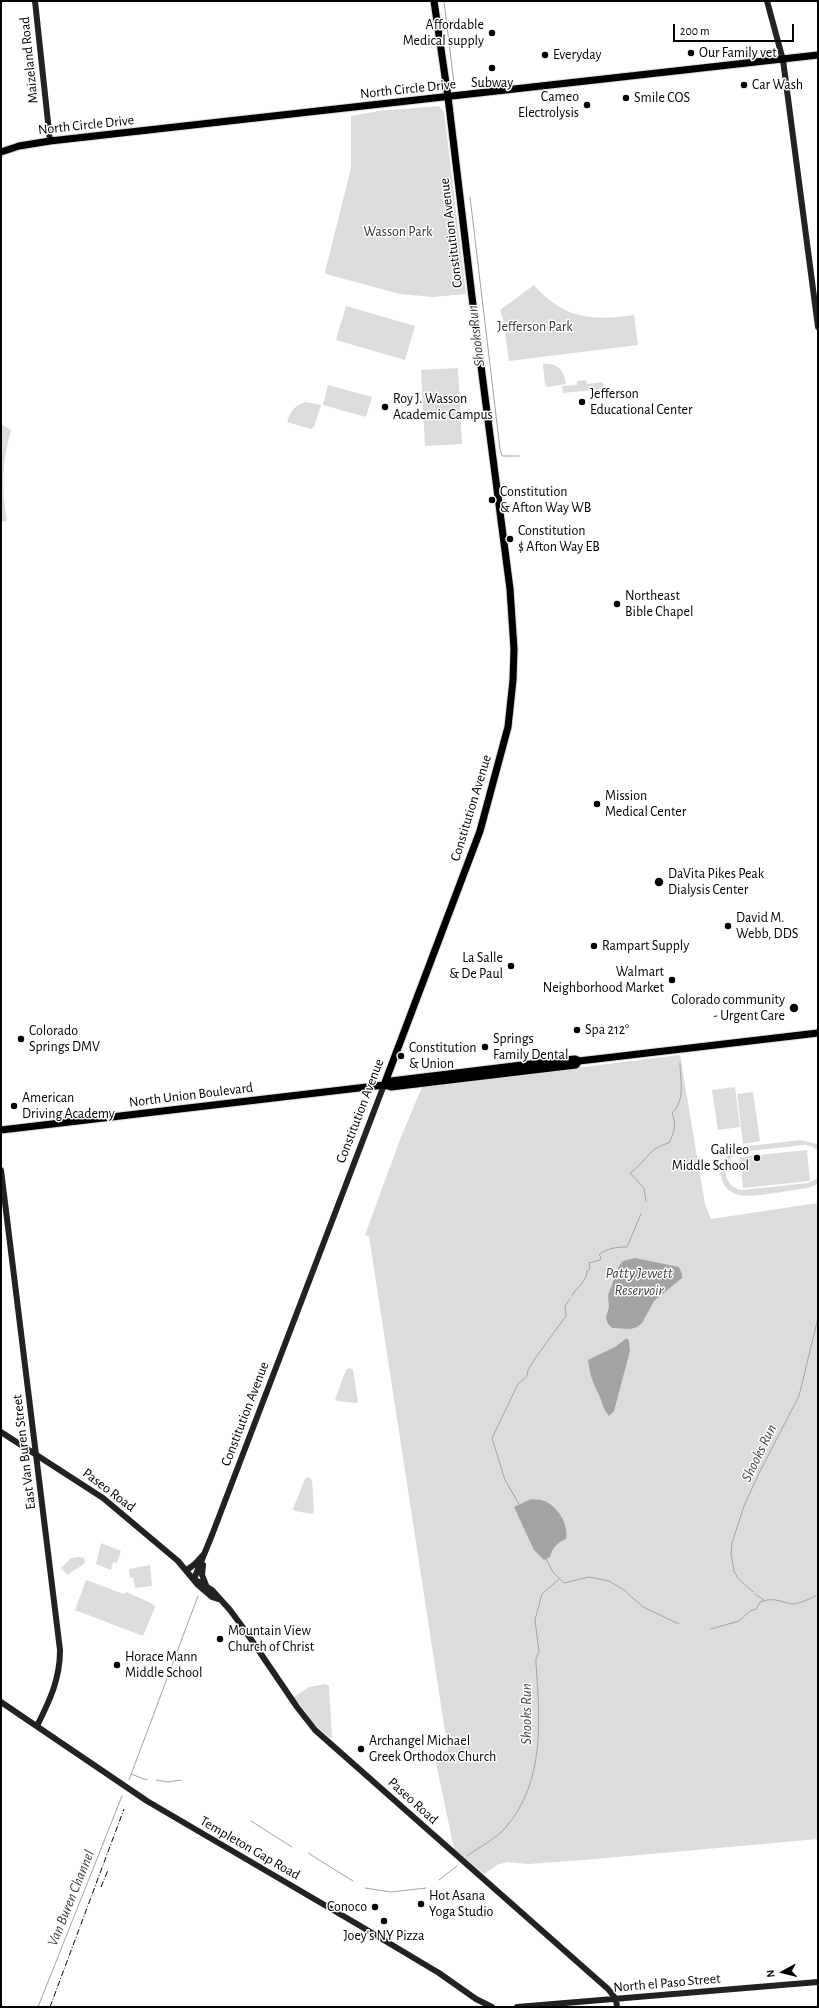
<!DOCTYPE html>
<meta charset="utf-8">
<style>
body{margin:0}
#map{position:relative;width:819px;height:2008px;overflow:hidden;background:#fff;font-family:"Alegreya Sans",sans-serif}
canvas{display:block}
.frame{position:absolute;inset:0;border:2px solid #000;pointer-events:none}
.north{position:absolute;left:763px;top:1952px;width:40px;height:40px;-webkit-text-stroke:3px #fff;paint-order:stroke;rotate:263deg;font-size:11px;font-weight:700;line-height:16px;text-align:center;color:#000}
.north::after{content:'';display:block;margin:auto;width:14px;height:18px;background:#000;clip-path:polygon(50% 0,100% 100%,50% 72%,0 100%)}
.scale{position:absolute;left:673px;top:24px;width:121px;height:18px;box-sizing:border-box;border:2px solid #000;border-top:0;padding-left:5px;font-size:12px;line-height:14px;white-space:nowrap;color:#000;-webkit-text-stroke:3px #fff;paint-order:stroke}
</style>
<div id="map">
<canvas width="819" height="2008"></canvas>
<div class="frame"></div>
<div class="north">N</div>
<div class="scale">200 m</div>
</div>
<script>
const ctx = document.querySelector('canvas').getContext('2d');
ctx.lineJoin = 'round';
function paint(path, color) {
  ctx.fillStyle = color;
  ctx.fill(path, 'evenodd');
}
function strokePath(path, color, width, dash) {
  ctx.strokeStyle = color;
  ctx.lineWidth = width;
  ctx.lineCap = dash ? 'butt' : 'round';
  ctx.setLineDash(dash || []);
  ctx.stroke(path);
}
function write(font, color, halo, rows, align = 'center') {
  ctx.font = font + ' "Alegreya Sans",sans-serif';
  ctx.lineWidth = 3;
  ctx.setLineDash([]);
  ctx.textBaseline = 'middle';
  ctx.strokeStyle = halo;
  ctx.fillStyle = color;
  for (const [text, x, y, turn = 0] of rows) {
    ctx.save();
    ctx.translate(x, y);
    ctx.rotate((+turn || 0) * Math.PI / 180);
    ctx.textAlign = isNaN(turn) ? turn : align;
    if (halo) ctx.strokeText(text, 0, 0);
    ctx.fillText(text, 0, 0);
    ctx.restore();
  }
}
const green = new Path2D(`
 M439,106L444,112L466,294L433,297L400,294L326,274L325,272L351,168V116L379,111Z
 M534,285C563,319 593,321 634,315L638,345L509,361L503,319L500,310Z
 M346,306L415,326L405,360L336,340Z
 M543,364C558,362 564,371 566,384L548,387L545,385Z
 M458,368L462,444L425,446L421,370Z
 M586,380L587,384L603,382V389L563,393L562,386L577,385V381Z
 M328,385L372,397L366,417L323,405Z
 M306,402L321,405L314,427L311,429L287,422C291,410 295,405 306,402Z
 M1,425L9,428L11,431C1,465 2,487 7,521L1,522Z
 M680,1055L705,1204L711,1219L818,1203V1839L584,1860L528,1864L507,1862L497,1865L484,1874L454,1849L434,1753L448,1751L369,1236L365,1235L401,1137L422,1087Z
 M735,1087L740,1127L718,1130L712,1090Z
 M753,1092L760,1141L743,1144L737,1094Z
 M801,1140L817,1144L818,1150L811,1146L804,1145L740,1152C720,1159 721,1185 741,1190L808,1183L818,1178V1184L808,1188C791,1190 754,1198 739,1195C713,1189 717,1154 740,1147Z
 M807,1150L810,1181L743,1188L740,1157Z
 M349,1368L353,1370L358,1402L356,1403L337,1401L335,1399L346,1370Z
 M308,1477L312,1480L314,1512L312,1514L295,1511L293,1509L305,1479Z
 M101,1543L121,1551L117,1563L113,1562L111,1570L96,1564Z
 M80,1557L84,1558L85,1562C81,1568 73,1569 68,1575L61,1568L71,1558Z
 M150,1565L152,1586L135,1588L133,1577L130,1578L129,1569Z
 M86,1580L124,1594L126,1592L153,1604L155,1607L143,1636L75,1610Z
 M326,1684L329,1686L332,1737L330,1738L314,1724L294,1697L309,1687Z`);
const water = new Path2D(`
 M635,1258L679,1267L682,1274V1278L654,1301L642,1323L637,1327L631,1329L612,1328L608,1324L606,1318L609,1307L608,1295L619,1266L623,1261Z
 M627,1338L629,1341L630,1351L614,1411L609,1416C602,1407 603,1403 598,1393C592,1380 590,1375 588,1360L615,1347Z
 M531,1499C535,1500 540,1499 544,1501C558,1506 569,1525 566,1539C558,1542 552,1548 550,1557L544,1560L534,1550L514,1507Z`);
const stream = new Path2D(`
 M444,1L454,84
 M470,197L500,449L502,456H519
 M646,1201L644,1188L630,1173C646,1162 648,1148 669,1143C674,1132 677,1125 672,1113C686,1100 680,1080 680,1063
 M572,1296C576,1287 587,1282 587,1271L590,1269L589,1263L600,1260L601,1257L599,1255C607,1248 617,1247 627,1247L641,1214
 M519,1504L505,1480L492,1438L518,1384L527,1376L528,1370L536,1357L566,1316L565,1306L570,1299
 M546,1559L553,1572L564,1583L589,1577L609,1581L624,1590L643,1607L679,1624
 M753,1592L738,1578L734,1571L731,1554L732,1543L744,1506L760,1471L799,1396L818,1318
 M755,1594L764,1600
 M711,1629L739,1621L750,1611L756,1609L760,1602C773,1597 779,1601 791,1604C796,1605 814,1598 818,1594
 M131,1774L147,1780
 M129,1780L198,1596
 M156,1780L168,1782L181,1780
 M251,1821L292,1847
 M308,1853L353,1881
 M467,1856C479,1847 496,1839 506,1827C545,1782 540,1719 536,1664V1658L539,1652L535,1620L539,1605L542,1594L559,1579
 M439,1880L457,1866
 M365,1888L391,1892L426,1888
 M38,2007L122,1796`);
const secondary = new Path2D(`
 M35,1L50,141
 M767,1L783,60L818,327
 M1,1170L60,1650C60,1679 50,1700 37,1726
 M1,1432L103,1498L178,1561L198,1585L212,1597L218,1599
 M203,1565L202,1575L206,1585
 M187,1570L195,1564L204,1554
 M194,1579L212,1590L230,1610L244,1629L297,1707L315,1730L608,1989L616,1999L617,2007
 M194,1579L212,1535L384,1085
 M1,1702L147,1801L357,1924L439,1973L476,1999L492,2007
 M517,2007L818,1982`);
const primary = new Path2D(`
 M1,152L19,146L50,141L818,55
 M384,1085L480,831L508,727L513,680L514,649L510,589L472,297L448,97L434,1
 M384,1085L391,1081L555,1061L575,1059L579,1061L818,1033
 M1,1130L384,1085L391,1087L576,1065L579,1061`);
const rail = new Path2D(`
 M101,1887L108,1870
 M50,2007L124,1809`);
const markers = [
 [492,33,4,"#000"],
 [691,53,4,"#000"],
 [545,55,4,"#000"],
 [492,68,4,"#000"],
 [744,85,4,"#000"],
 [626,98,4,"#000"],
 [587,105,4,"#000"],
 [582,402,4,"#000"],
 [385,407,4,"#000"],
 [492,500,4,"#000"],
 [510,539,4,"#000"],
 [617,604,4,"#000"],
 [597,804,4,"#000"],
 [659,882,5,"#000"],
 [728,926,4,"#000"],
 [594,946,4,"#000"],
 [511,966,4,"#000"],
 [672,980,4,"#000"],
 [794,1008,5,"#000"],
 [577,1030,4,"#000"],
 [21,1039,4,"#000"],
 [485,1047,4,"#000"],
 [401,1056,4,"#000"],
 [14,1106,4,"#000"],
 [757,1158,4,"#000"],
 [220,1639,4,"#000"],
 [117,1665,4,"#000"],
 [361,1749,4,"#000"],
 [421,1904,4,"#000"],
 [375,1907,4,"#000"],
 [384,1921,4,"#000"]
];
const poiNames = [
 ["Affordable",484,25,"right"],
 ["Medical supply",484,41,"right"],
 ["Our Family vet",699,53],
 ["Everyday",553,55],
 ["Subway",492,83,"center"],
 ["Car Wash",752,85],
 ["Cameo",579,97,"right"],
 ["Electrolysis",579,113,"right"],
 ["Smile COS",634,98],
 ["Jefferson",590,394],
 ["Educational Center",590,410],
 ["Roy J. Wasson",393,399],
 ["Academic Campus",393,415],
 ["Constitution",500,492],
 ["& Afton Way WB",500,508],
 ["Constitution",518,531],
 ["$ Afton Way EB",518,547],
 ["Northeast",625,596],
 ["Bible Chapel",625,612],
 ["Mission",605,796],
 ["Medical Center",605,812],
 ["DaVita Pikes Peak",668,874],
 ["Dialysis Center",668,890],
 ["David M.",736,918],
 ["Webb, DDS",736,934],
 ["Rampart Supply",602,946],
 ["La Salle",503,958,"right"],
 ["& De Paul",503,974,"right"],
 ["Walmart",664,972,"right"],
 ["Neighborhood Market",664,988,"right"],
 ["Colorado community",785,1000,"right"],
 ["- Urgent Care",785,1016,"right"],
 ["Spa 212°",585,1030],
 ["Colorado",29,1031],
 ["Springs DMV",29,1047],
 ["Springs",493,1039],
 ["Family Dental",493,1055],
 ["Constitution",409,1048],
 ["& Union",409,1064],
 ["American",22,1098],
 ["Driving Academy",22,1114],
 ["Galileo",749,1150,"right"],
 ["Middle School",749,1166,"right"],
 ["Mountain View",228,1631],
 ["Church of Christ",228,1647],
 ["Horace Mann",125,1657],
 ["Middle School",125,1673],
 ["Archangel Michael",369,1741],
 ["Greek Orthodox Church",369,1757],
 ["Hot Asana",429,1896],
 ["Yoga Studio",429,1912],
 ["Conoco",367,1907,"right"],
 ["Joey's NY Pizza",384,1936,"center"]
];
const streetNames = [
 ["Maizeland Road",29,60,-96],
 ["North Circle Drive",408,89,-6],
 ["North Circle Drive",86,125,-6],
 ["Constitution Avenue",451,233,-97],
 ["Constitution Avenue",471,808,-73],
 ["North Union Boulevard",191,1095,-7],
 ["Constitution Avenue",360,1111,-69],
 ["Constitution Avenue",245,1414,-69],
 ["East Van Buren Street",24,1452,-97],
 ["Paseo Road",109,1490,37],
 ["Paseo Road",413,1801,42],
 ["Templeton Gap Road",250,1848,30],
 ["North el Paso Street",667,1983,-5]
];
const parkNames = [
 ["Wasson Park",398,232],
 ["Jefferson Park",535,327]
];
const waterNames = [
 ["Shooks Run",476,336,-97],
 ["Patty Jewett",639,1273],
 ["Reservoir",639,1290],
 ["Shooks Run",759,1453,-64],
 ["Shooks Run",526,1714,-90],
 ["Van Buren Channel",71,1898,-68]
];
paint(green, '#dcdcdc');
paint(water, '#a3a3a3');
strokePath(stream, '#a3a3a3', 1);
strokePath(primary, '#dbdbdb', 9);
strokePath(secondary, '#222', 6);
strokePath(primary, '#000', 7);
strokePath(rail, '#000', 1, [6, 2, 1, 2]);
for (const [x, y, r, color] of markers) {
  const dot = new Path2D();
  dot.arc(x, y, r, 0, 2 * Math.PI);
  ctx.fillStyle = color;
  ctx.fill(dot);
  strokePath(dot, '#fff', 1.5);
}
write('14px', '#000', '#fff', poiNames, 'left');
write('14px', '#000', '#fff', streetNames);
write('14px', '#333', '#fff', parkNames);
write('italic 15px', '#444', '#fff', waterNames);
</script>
